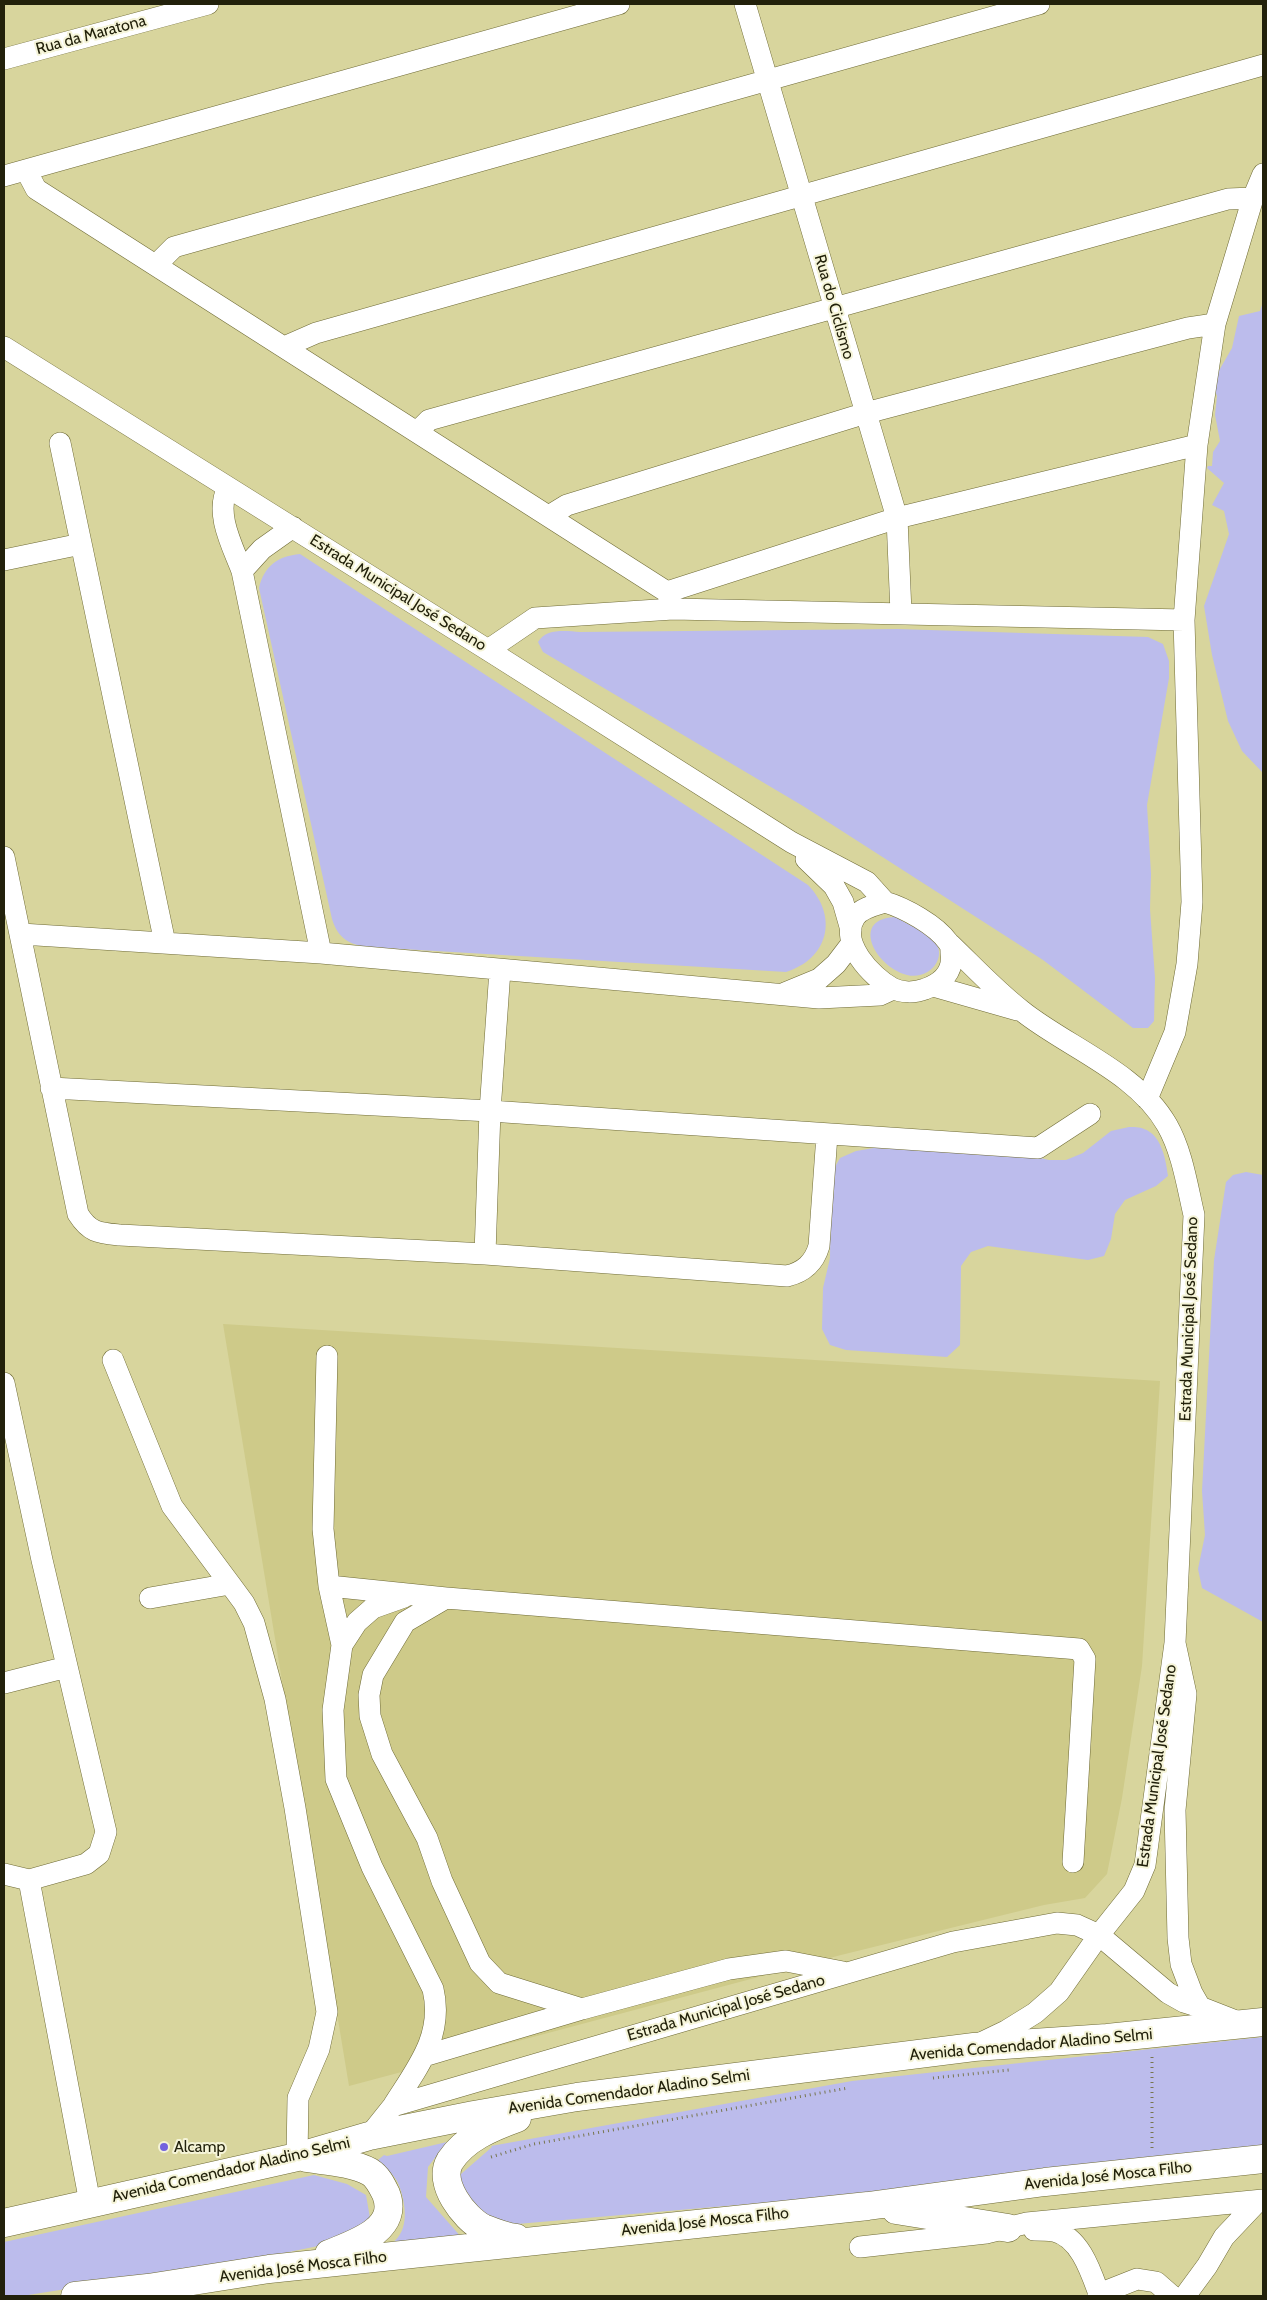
<!DOCTYPE html>
<meta charset="utf-8">
<style>
body{margin:0}
#map{position:relative;width:1267px;height:2300px;overflow:hidden;background:#d8d59d;font-family:Cabin,sans-serif}
canvas{display:block}
.frame{position:absolute;inset:0;border:5px solid #22210b;pointer-events:none}
</style>
<div id="map">
<canvas width="1267" height="2300"></canvas>
<div class="frame"></div>
</div>
<script>
const ctx = document.querySelector('canvas').getContext('2d');
ctx.lineJoin = 'round';
function paint(path, color) {
  ctx.fillStyle = color;
  ctx.fill(path, 'evenodd');
}
function strokePath(path, color, width, dash) {
  ctx.strokeStyle = color;
  ctx.lineWidth = width;
  ctx.lineCap = dash ? 'butt' : 'round';
  ctx.setLineDash(dash || []);
  ctx.stroke(path);
}
function write(font, color, halo, rows, align = 'center') {
  ctx.font = font + ' Cabin,sans-serif';
  ctx.lineWidth = 4;
  ctx.setLineDash([]);
  ctx.textBaseline = 'middle';
  ctx.strokeStyle = halo;
  ctx.fillStyle = color;
  for (const [text, x, y, turn = 0] of rows) {
    ctx.save();
    ctx.translate(x, y);
    ctx.rotate((+turn || 0) * Math.PI / 180);
    ctx.textAlign = isNaN(turn) ? turn : align;
    if (halo) ctx.strokeText(text, 0, 0);
    ctx.fillText(text, 0, 0);
    ctx.restore();
  }
}
const built = new Path2D(`
 M223,1324L1160,1381L1142,1666L1122,1798L1107,1874L1085,1898L1044,1905L841,1955L349,2086Z`);
const green = new Path2D(`
 M1263,302V773L1242,751L1228,721L1212,655L1204,606L1229,534L1224,511L1212,505L1224,483L1207,468L1208,466H1212L1213,452L1220,441L1215,415L1217,396L1214,388L1217,374L1232,348L1239,316L1260,311Z
 M300,554L808,885C839,917 828,959 786,972L369,947C350,945 338,939 332,919L259,588C264,566 278,556 300,554Z
 M898,629L1148,637L1163,644L1169,661V678L1147,805L1151,874L1150,909L1155,978L1154,1021L1148,1028H1133L1043,960L803,806L543,652L538,642C546,628 566,631 580,632Z
 M896,917C907,924 922,930 932,939C950,954 931,981 907,975C874,966 850,918 896,917Z
 M1129,1127C1133,1127 1140,1127 1144,1129C1162,1135 1166,1161 1168,1176L1156,1186L1125,1200L1115,1214L1111,1239L1104,1256L1088,1260L988,1246L971,1252L961,1266L960,1345L947,1357L846,1350L830,1345L822,1329L823,1288L830,1258L831,1174L840,1158L856,1151L874,1148L1032,1156L1049,1160H1066L1083,1153L1111,1131Z
 M1246,1172L1263,1175V1622L1202,1588L1198,1569L1205,1535L1202,1491L1214,1260L1226,1182L1233,1175Z
 M1263,2037V2148L807,2199L517,2224L494,2223L461,2193V2174L492,2147L491,2146L852,2081Z
 M447,2142L428,2167L426,2197L462,2238L388,2246C409,2234 407,2209 400,2188C397,2177 386,2168 378,2160L384,2155L387,2156Z
 M314,2175L347,2184L366,2195L370,2218L347,2240L260,2258L22,2296H4V2242Z`);
const path = new Path2D(`
 M933,2078L1009,2070
 M1152,2148V2057
 M491,2157L534,2144L848,2088`);
const minor = new Path2D(`
 M745,4L897,518L901,613
 M4,59L208,4
 M26,170L36,189L667,592L673,609
 M4,176L619,4
 M156,265L174,247L1039,4
 M4,347L488,650L791,842L867,882L885,902
 M284,347L316,333L1263,65
 M417,432L429,420L1228,199L1253,198
 M60,443L165,943
 M228,488C214,513 233,547 242,571L321,953
 M549,516L567,505L866,413L1188,328L1215,324
 M4,560L81,544
 M242,571L262,549L293,527
 M667,592L897,518L1197,445
 M488,650L535,618L673,609L1184,620
 M4,857L78,1214C90,1233 99,1233 120,1235L485,1254L787,1276C804,1272 814,1263 819,1246L827,1135
 M806,859L834,886L843,902L851,930
 M885,902C905,908 936,925 948,942C951,945 951,949 951,953C954,972 942,983 925,989C915,993 901,993 892,988C872,977 838,942 855,917C861,908 875,905 885,902Z
 M21,934L321,953L819,998L880,995L893,989
 M950,944C973,966 996,991 1022,1011C1067,1047 1137,1072 1167,1125C1182,1151 1187,1185 1194,1215L1175,1643
 M933,986L1017,1010
 M785,993L819,979L836,964L852,943
 M51,1088L490,1111L1038,1148L1090,1114
 M1147,1099L1175,1032L1187,964L1192,902L1184,620L1197,445L1215,324L1253,198L1263,174
 M485,1254L490,1111L500,970
 M327,1356L323,1529L329,1586L342,1645
 M113,1360L172,1506L230,1584
 M4,1383L42,1560L106,1832L99,1854L86,1864L29,1880L90,2203
 M329,1586L446,1598L1079,1649L1085,1659L1073,1862
 M150,1598L230,1584L244,1603L254,1623L275,1699L295,1808L327,2012L319,2049L298,2098L297,2157
 M446,1598L405,1622L373,1675L369,1695L370,1716L382,1754L427,1838L442,1881L480,1963L499,1983L582,2009
 M4,1683L67,1667
 M4,1874L29,1880
 M981,2043L1006,2031L1035,2013L1059,1992L1099,1935L1134,1891L1145,1865L1175,1643L1186,1694L1175,1810L1178,1938L1181,1964L1192,1993L1200,2007L1241,2023
 M424,2056L582,2009L729,1969L786,1961L843,1972
 M393,2106C417,2068 444,2036 433,1989L372,1867L336,1779L333,1710L342,1645L357,1622L373,1608L404,1597
 M369,2136L393,2106L953,1942L1057,1923L1077,1925L1099,1935L1168,1993L1184,2002L1200,2007
 M1034,2230C1040,2230 1047,2230 1054,2231C1080,2237 1091,2272 1099,2294L1098,2296
 M860,2247L986,2233L1027,2223L1263,2200
 M1099,2294L1137,2279L1156,2282L1172,2296
 M1185,2296L1207,2266L1224,2237L1258,2201`);
const major = new Path2D(`
 M306,2158C326,2161 352,2162 370,2172C378,2177 382,2186 386,2194C400,2230 353,2244 329,2254
 M896,2210L1008,2228
 M4,2223L297,2157L369,2136L474,2115L577,2097L974,2047L1107,2038L1263,2022
 M516,2238C506,2237 493,2232 483,2228C464,2218 437,2183 450,2161C465,2138 492,2127 517,2118
 M75,2296L148,2288L269,2269L868,2206L1045,2182L1263,2159`);
const markers = [
 [164,2147,5,"#7363de"]
];
const streetNames = [
 ["Rua da Maratona",91,35,-15],
 ["Rua do Ciclismo",834,307,74],
 ["Estrada Municipal José Sedano",398,593,32],
 ["Estrada Municipal José Sedano",1189,1319,-88],
 ["Estrada Municipal José Sedano",1157,1766,-82],
 ["Estrada Municipal José Sedano",726,2008,-16],
 ["Avenida Comendador Aladino Selmi",1031,2045,-5],
 ["Avenida Comendador Aladino Selmi",629,2092,-8],
 ["Avenida Comendador Aladino Selmi",231,2170,-13],
 ["Avenida José Mosca Filho",1108,2176,-6],
 ["Avenida José Mosca Filho",705,2222,-6],
 ["Avenida José Mosca Filho",303,2267,-7]
];
const poiNames = [
 ["Alcamp",174,2147]
];
paint(built, '#ceca89');
paint(green, '#bcbcec');
strokePath(minor, '#6f6b36', 22);
strokePath(major, '#6f6b36', 29);
strokePath(path, '#787650', 3, [1, 4]);
strokePath(minor, '#fff', 21);
strokePath(major, '#fff', 28);
for (const [x, y, r, color] of markers) {
  const dot = new Path2D();
  dot.arc(x, y, r, 0, 2 * Math.PI);
  ctx.fillStyle = color;
  ctx.fill(dot);
  strokePath(dot, '#f5f4d8', 2);
}
write('16px', '#22210b', '#f5f4d8', streetNames);
write('16px', '#22210b', '#f5f4d8', poiNames, 'left');
</script>
